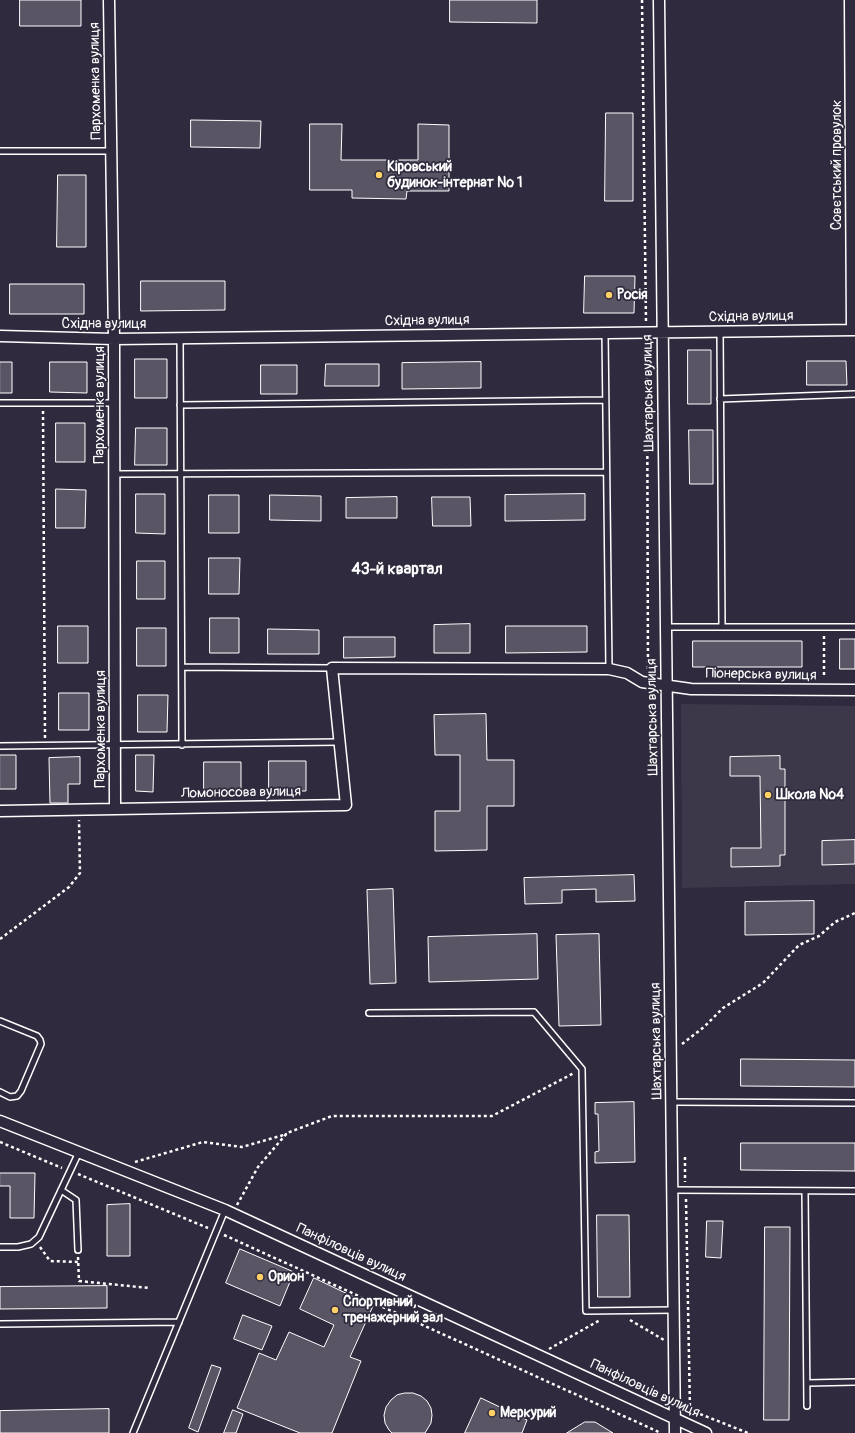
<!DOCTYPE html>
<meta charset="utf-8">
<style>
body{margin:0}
canvas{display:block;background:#2f2a3d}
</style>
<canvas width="855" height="1433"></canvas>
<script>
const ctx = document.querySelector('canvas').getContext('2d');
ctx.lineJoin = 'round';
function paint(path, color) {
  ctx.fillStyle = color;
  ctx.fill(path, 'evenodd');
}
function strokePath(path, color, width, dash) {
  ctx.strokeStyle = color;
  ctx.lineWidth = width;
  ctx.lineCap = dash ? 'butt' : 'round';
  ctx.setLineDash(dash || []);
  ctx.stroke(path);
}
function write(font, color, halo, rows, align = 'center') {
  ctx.font = font + ' Pangolin,sans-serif';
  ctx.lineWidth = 3.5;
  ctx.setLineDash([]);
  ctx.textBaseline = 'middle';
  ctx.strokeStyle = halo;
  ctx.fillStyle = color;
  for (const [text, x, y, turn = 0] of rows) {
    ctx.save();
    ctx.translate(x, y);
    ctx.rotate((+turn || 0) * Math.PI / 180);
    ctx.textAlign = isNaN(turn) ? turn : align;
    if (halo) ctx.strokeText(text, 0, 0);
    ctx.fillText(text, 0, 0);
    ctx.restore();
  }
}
const built = new Path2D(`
 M681,704L855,706V884L682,888Z`);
const building = new Path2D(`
 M20,0H81V26H20Z
 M450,0H537V23L450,22Z
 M606,113H633V201H605Z
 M191,120L261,121L260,148L191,147Z
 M310,124H342L341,160H418V124L449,125V191H407L406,199L352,198V190H310Z
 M58,175H86V247H57Z
 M585,276H635L634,313H584Z
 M141,281H225V310L141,311Z
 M10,284H84V314H10Z
 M688,350H711V404H688Z
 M135,359H167V398H135Z
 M807,361H846L847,385H807Z
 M0,362H12V393H0Z
 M50,362H87V393L50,392Z
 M481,362V388L402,389V363Z
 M326,364H379V386H325Z
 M261,365H297V394H261Z
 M56,423H85V462H56Z
 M136,428H167V465H135Z
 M689,430H713V484H690Z
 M56,489L86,490L85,528H56Z
 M136,494H165V534L136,533Z
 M585,494V520L505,521V495Z
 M209,495H239V533H209Z
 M270,495L321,496V521L270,520Z
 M397,497V518H346V498Z
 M432,497H470L471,526H433Z
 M209,558H240L239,594H209Z
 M137,561H165V599H137Z
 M210,618H239V653H210Z
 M470,624V653H434V625Z
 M58,626H88V663H58Z
 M506,626H587V652L506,653Z
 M137,628H166V666H137Z
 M268,629L319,630V654H268Z
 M344,637H395V657L344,658Z
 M840,639H855V669H840Z
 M693,641H802V667H693Z
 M59,693H89V730H59Z
 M138,695H168L167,732H138Z
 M486,714L487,760H514V806H487V850L435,851V811H460V755H435L434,715Z
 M0,755H16V789H0Z
 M136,755H154L153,792L136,791Z
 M780,756V769H785V855H780V866L731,867V848H761L760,776H730V757Z
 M80,757V784H68V803H50L49,758Z
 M269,761H306V791H269Z
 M204,762H241V790H204Z
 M855,840V864L822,865V841Z
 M634,875L635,901L596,902V889L562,890V903L525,904L524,878Z
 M393,889L396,983L370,984L367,890Z
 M814,901V934L745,935V902Z
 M537,934L538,979L429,982L428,937Z
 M599,934L601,1025L559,1026L556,935Z
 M741,1059L855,1060V1087L741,1086Z
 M634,1102L635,1162L595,1163V1152L599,1151L598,1114H595V1103Z
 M741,1143H855V1171L741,1170Z
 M0,1173H35L34,1218H10V1186H0Z
 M130,1204V1256H107V1205Z
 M597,1215H629L630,1297H598Z
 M707,1221H723L721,1258L706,1257Z
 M765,1227H790L789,1420H764Z
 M240,1249L294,1272L280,1306L226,1283Z
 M314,1278L373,1306L350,1357L361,1361L332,1433H300L237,1408L259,1353L276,1360L289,1332L324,1347L334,1325L300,1309Z
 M107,1286V1308L0,1309V1287Z
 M243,1315L272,1326L262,1350L234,1339Z
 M212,1365L221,1368L198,1432L189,1428Z
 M405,1393H413L421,1396L427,1401L431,1408L432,1415L431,1423L425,1433H392L389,1430L385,1423L384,1415L386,1407L391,1400L397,1395Z
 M481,1398L527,1420L522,1433H465Z
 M109,1409V1433H0V1411Z
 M233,1410L243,1414L236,1433H224Z
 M585,1422H595L613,1433H567Z`);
const path = new Path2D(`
 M642,0L646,323
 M647,342L648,673
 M43,411L45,738
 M824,636V677
 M0,939L69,887L80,873L79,820
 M682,1044L704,1027L723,1008L763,983L799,945L819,936L835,922L855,913
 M0,1142L62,1168
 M685,1157V1182
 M135,1162L203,1142L242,1147L287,1134
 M78,1174L208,1228
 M686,1199L690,1410L748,1433
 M237,1205L258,1167L287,1133L332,1116H492L574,1073
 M224,1235L661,1433
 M40,1247L50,1261L79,1262
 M78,1257L79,1281L149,1288
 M630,1320L664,1340
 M549,1349L600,1320`);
const lane = new Path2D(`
 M0,151H111
 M720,331L722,627
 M605,333L609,669
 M180,338L182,745
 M720,399L855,394
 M0,403H114
 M180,405L605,400
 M114,474L606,472
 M666,627H855
 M182,667L332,668
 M0,746L339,742
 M369,1013L534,1012L582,1069L586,1311L674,1310
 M0,1021L37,1036L40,1040L41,1044L21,1091L17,1096L10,1097L0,1092
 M672,1102L855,1103
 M61,1190L76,1200L78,1250
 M673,1190L855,1191
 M805,1191L807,1406
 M0,1247H18L31,1244L39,1237L79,1152
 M0,1324L179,1322
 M807,1383L855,1382
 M133,1433L225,1210`);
const street = new Path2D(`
 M109,0L114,339L115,809
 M659,0L675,1433
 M850,0L852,330
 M0,336L114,339L855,330
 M0,811L346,805L332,668L609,669L627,673L642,682L691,689L855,690
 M0,1121L225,1210L706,1433`);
const markers = [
 [379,175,4,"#ffd166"],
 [609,295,4,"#ffd166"],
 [768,795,4,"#ffd166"],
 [260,1277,4,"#ffd166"],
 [335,1310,4,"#ffd166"],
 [492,1413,4,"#ffd166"]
];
const streetNames = [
 ["Пархоменка вулиця",96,81,-91],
 ["Совєтський провулок",837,165,-90],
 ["Східна вулиця",751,317,-1],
 ["Східна вулиця",427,321,-1],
 ["Східна вулиця",104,324],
 ["Шахтарська вулиця",649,393,-91],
 ["Пархоменка вулиця",100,405,-90],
 ["Піонерська вулиця",761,675,1],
 ["Шахтарська вулиця",653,717,-91],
 ["Пархоменка вулиця",101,729,-90],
 ["Ломоносова вулиця",241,793,-1],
 ["Шахтарська вулиця",657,1041,-91],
 ["Панфіловців вулиця",351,1253,25],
 ["Панфіловців вулиця",645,1389,25]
];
const poiNames = [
 ["Кіровський",387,167],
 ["будинок-інтернат № 1",387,183],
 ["Росія",617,295],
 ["Школа №4",776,795],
 ["Орион",268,1277],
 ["Спортивний,",343,1302],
 ["тренажерний зал",343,1318],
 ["Меркурий",500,1413]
];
const quarterNames = [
 ["43-й квартал",397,570]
];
paint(built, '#3c3749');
paint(building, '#595564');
strokePath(building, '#fff', 1);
strokePath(lane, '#fff', 8);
strokePath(street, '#fff', 13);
strokePath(path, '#fff', 2.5, [3, 3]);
strokePath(lane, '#2f2a3d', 5);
strokePath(street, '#2f2a3d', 10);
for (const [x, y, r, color] of markers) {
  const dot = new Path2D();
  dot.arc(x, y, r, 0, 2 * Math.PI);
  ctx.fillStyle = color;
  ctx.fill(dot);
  strokePath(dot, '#2f2a3d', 1.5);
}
write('14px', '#fff', '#2f2a3d', streetNames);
write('bold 14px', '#fff', '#2f2a3d', poiNames, 'left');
write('bold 16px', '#fff', '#2f2a3d', quarterNames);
</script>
